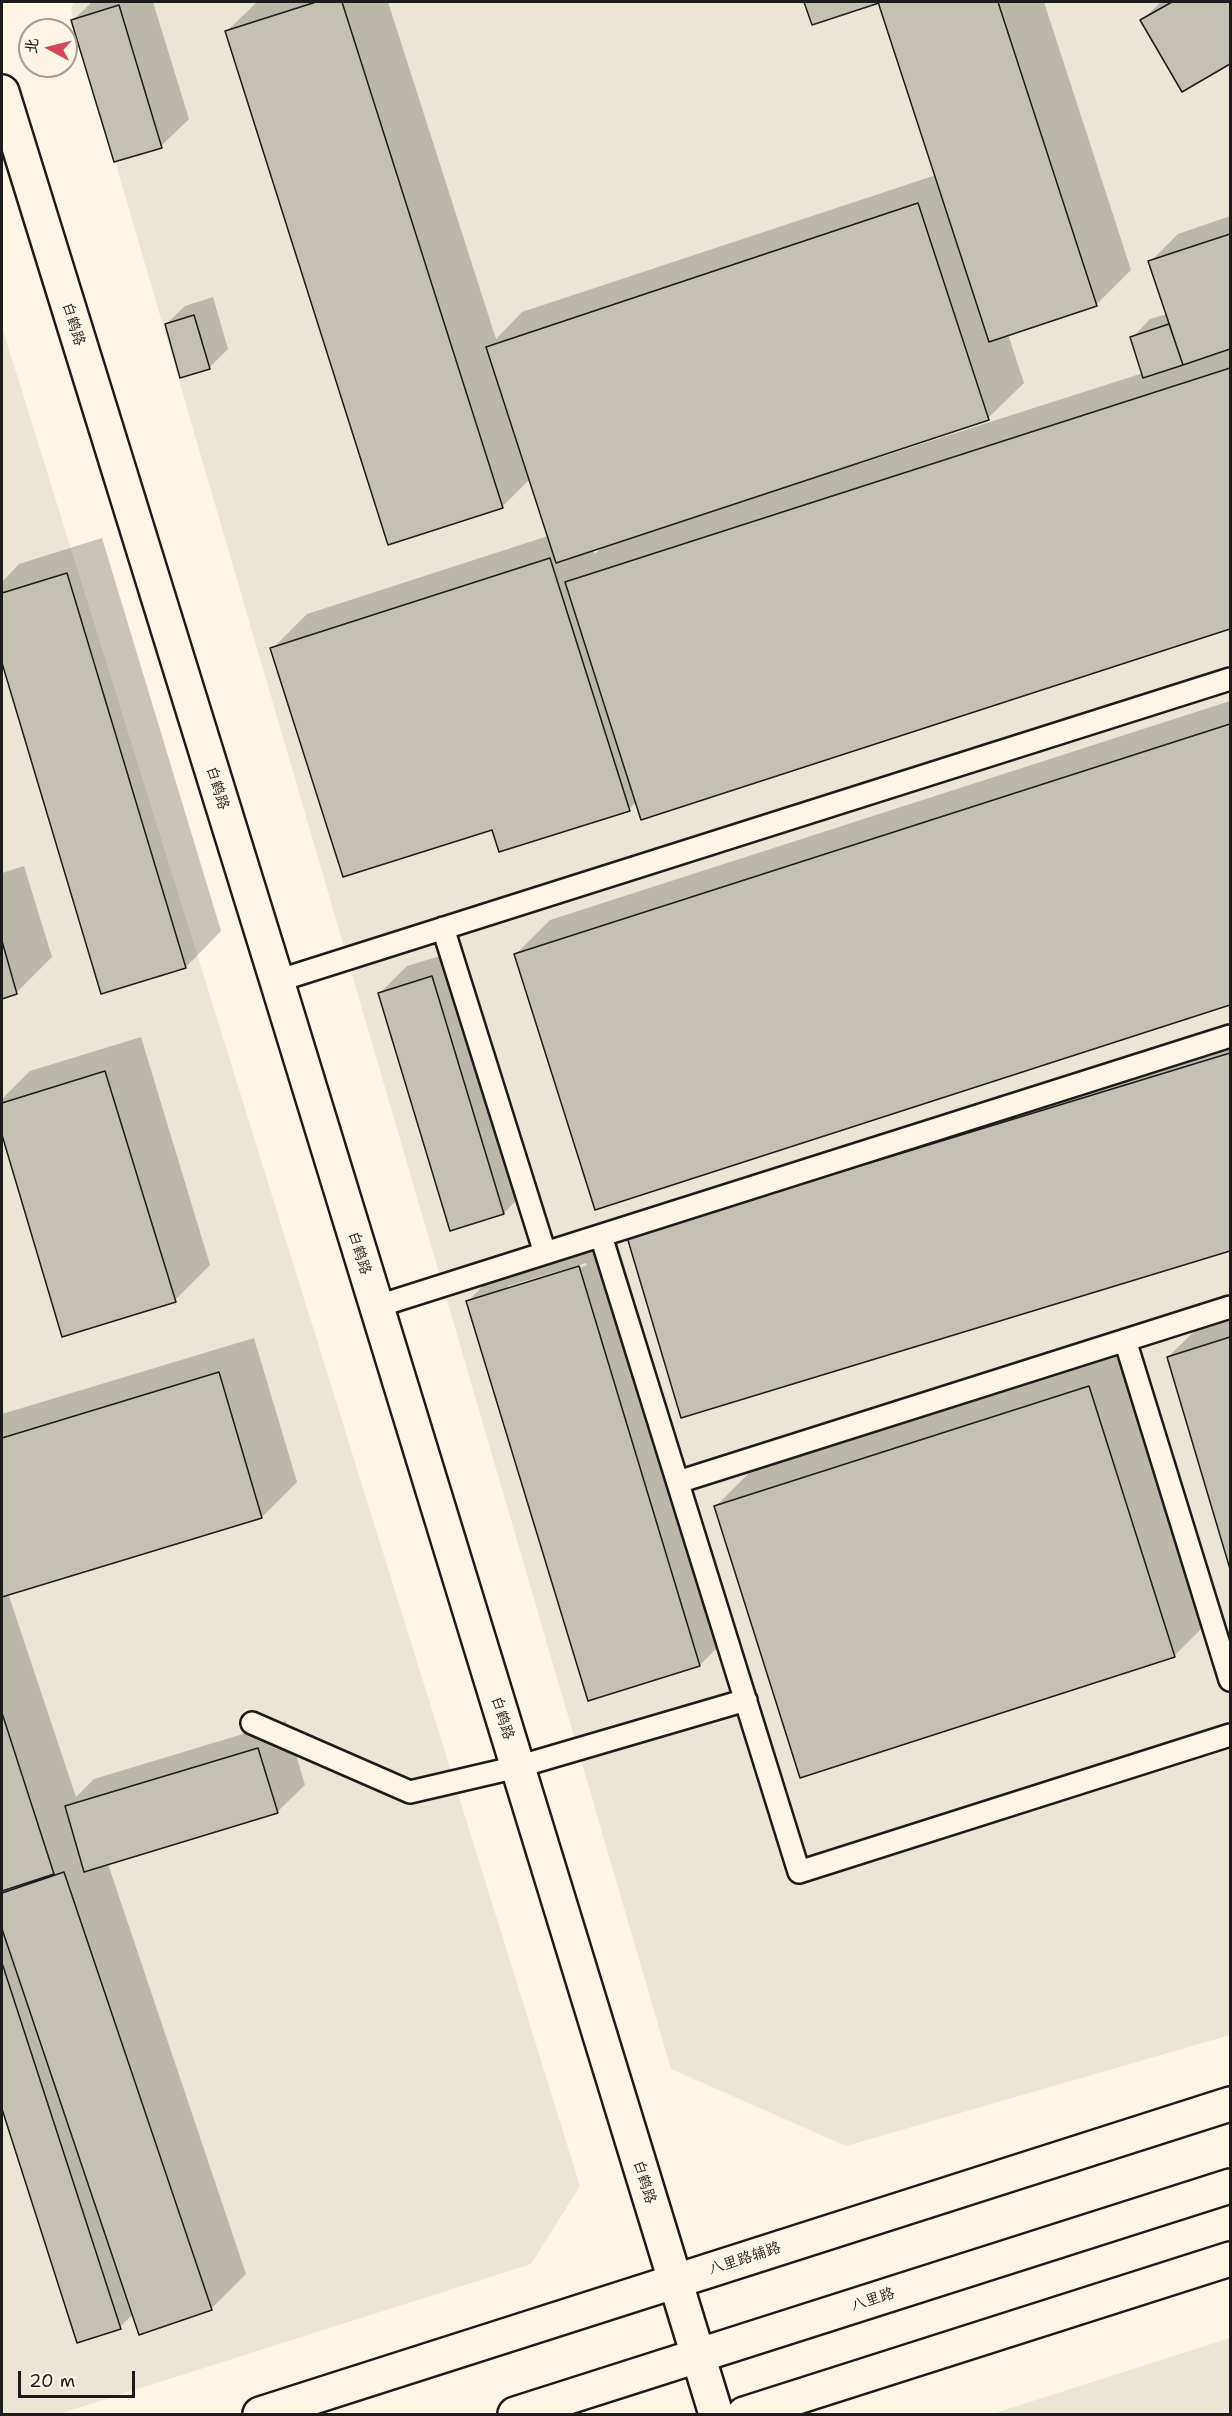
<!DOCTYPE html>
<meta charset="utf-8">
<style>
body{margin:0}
#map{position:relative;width:1232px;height:2416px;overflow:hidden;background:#fcf5e5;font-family:"Shantell Sans","LXGW WenKai TC",sans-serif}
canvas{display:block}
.frame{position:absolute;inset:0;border:3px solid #1c1c1c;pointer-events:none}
.north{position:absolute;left:18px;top:18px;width:60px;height:60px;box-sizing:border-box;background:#fcf5e5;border:2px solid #a29e95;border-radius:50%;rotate:277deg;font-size:16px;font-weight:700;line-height:24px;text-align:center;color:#1c1c1c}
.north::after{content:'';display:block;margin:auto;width:21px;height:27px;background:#d1495b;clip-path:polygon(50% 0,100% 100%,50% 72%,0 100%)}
.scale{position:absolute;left:18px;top:2371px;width:117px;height:27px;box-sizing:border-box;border:3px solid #1c1c1c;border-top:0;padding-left:8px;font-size:18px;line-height:21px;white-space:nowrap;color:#1c1c1c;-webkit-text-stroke:4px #fcf5e5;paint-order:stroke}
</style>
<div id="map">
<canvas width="1232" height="2416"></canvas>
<div class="frame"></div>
<div class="north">北</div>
<div class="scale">20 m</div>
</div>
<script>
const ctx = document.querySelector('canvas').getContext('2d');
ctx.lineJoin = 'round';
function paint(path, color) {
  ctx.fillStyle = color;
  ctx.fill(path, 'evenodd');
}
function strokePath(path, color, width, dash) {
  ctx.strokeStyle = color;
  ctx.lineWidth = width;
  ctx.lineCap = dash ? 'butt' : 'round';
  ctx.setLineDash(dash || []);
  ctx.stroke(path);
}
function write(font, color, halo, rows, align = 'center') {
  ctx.font = font + ' "Shantell Sans","LXGW WenKai TC",sans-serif';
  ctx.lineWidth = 4.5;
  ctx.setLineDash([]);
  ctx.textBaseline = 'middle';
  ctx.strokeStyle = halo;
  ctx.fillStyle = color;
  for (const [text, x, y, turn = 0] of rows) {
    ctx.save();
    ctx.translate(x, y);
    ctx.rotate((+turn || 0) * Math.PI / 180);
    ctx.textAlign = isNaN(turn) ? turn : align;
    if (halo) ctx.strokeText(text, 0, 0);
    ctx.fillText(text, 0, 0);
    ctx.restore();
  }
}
const built = new Path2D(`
 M74,2H1230V2035L846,2146L671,2069L71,10Z
 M2,327L580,2186L531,2264L59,2414H2Z
 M1230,2338V2414H992Z`);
const shadow = new Path2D(`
 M92,2H153L189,119L161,146L73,20Z
 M257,2H388L496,339L522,312L936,175L880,2H1044L1131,270L1096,305L1008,334L1024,383L988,418L858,462L859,464L1143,373L1132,338L1150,319L1167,314L1150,262L1178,234L1230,216V628L642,818L636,802L629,809L493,828L272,649L307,614L548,536L530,479L503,506L389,543L226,32ZM603,546L595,554L593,549Z
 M806,2H877L813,23Z
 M1161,2H1230V62L1183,90L1142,20Z
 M213,297L228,349L209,368L166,324L185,306Z
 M102,538L221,931L186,967L102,992L2,658V582L19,564Z
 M1230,701V1004L596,1208L515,955L550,920Z
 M24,866L52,957L17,992L2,997V873Z
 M460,950L531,1185L504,1213L451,1229L380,993L407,966Z
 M1230,1030V1249L682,1416L629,1237L664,1202Z
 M141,1037L210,1265L175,1300L63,1335L2,1130V1099L30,1071Z
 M614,1232L735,1630L700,1665L468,1301L503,1266ZM586,1263L587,1265L508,1290V1286Z
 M1230,1314V1564L1168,1357L1204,1322Z
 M254,1338L297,1482L262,1517L8,1593L76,1797L94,1779L286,1721L305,1785L277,1812L108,1864L246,2274L211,2309L134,2313L120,2327L78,2341L2,2104V1414Z
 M1124,1352L1209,1621L1174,1656L716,1506L751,1471Z`);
const building = new Path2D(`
 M316,2H342L503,508L388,545L225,31Z
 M804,2H878L879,3L812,25Z
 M878,2H998L1097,306L989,342Z
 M1172,2H1230V64L1182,92L1140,20Z
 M119,5L162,148L114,162L71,20Z
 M918,203L989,420L556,563L486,347Z
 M1230,234V349L1183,365L1148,261Z
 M194,315L210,369L180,378L165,324Z
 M1169,324L1183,365L1143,378L1130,337Z
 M1230,368V629L641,820L565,582Z
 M550,558L630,811L499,852L492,830L343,877L270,648Z
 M67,573L186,968L101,994L2,663V593Z
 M1230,724V1005L595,1210L514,954Z
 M2,941L17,994L2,999Z
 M432,976L504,1214L450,1231L378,993Z
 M1230,1053V1251L681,1418L627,1237Z
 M105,1071L176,1302L62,1337L2,1135V1103Z
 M579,1266L700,1666L588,1701L466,1301Z
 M1230,1337V1569L1167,1357Z
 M219,1372L262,1518L2,1597V1438Z
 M1089,1386L1175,1657L800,1778L714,1506Z
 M2,1713L54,1874L2,1891Z
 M258,1748L278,1813L84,1872L65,1806Z
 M64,1872L212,2310L139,2335L2,1929V1893Z
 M2,1963L121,2329L77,2343L2,2109Z`);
const lane = new Path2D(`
 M443,928L545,1253
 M277,981L1230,679
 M601,1236L799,1872L1230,1735
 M375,1307L1230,1036
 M1125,1340L1230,1680
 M678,1482L1230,1307
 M252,1723L410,1792L517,1767L746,1700`);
const street = new Path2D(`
 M2,92L277,981L716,2414
 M260,2414L1230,2104
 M744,2414L1230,2259`);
const secondary = new Path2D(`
 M515,2414L1230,2186`);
const streetNames = [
 ["白鹤路",73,324,73],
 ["白鹤路",217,788,73],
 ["白鹤路",359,1253,73],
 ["白鹤路",502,1718,73],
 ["白鹤路",644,2182,73],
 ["八里路辅路",745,2259,-18],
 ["八里路",873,2300,-18]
];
paint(built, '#ebe5d6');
paint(shadow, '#0003');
paint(building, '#c4c0b3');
strokePath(building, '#1c1c1c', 1.5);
strokePath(lane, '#1c1c1c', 26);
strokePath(street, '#1c1c1c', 38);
strokePath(secondary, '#1c1c1c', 38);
strokePath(lane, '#fcf5e5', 21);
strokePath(street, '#fcf5e5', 33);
strokePath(secondary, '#fcf5e5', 33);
write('15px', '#1c1c1c', '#fcf5e5', streetNames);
</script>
